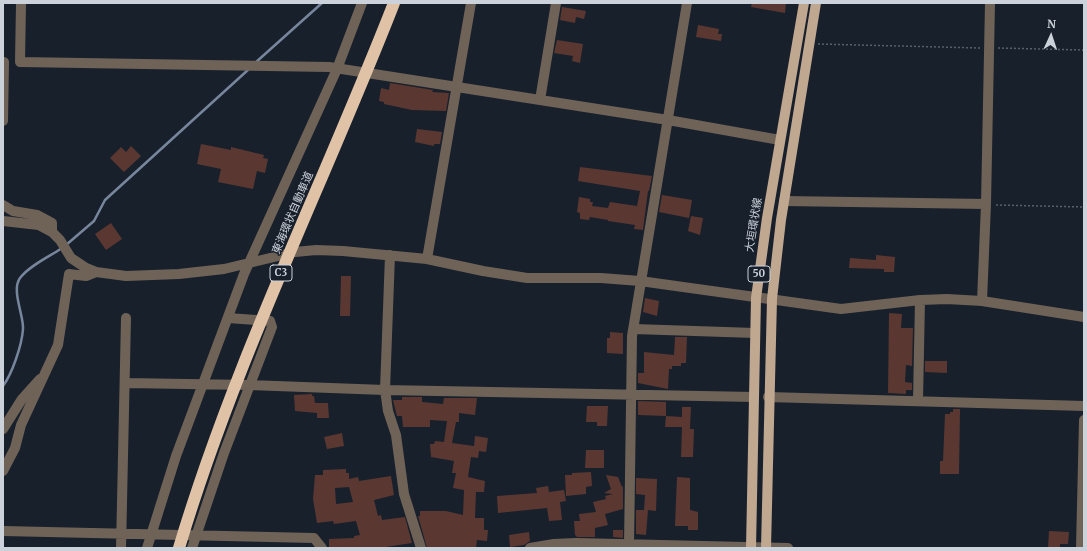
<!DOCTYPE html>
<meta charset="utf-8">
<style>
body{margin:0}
#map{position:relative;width:1087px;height:551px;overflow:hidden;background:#18202c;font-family:Merriweather,serif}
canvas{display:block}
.frame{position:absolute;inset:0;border:4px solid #ccd2da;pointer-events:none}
.north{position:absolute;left:1031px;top:16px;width:40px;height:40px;-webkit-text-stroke:3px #18202c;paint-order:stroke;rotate:3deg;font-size:11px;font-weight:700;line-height:16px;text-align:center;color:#ccd2da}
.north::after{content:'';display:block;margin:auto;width:14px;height:18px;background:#ccd2da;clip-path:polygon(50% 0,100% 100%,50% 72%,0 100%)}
</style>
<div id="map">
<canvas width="1087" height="551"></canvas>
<div class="frame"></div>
<div class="north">N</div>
</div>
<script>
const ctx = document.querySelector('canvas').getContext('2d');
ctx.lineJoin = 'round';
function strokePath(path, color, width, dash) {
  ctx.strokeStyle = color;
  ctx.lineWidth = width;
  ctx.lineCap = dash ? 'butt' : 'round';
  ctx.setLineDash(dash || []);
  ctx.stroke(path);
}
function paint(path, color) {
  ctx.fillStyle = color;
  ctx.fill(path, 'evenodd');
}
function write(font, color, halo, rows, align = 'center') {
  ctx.font = font + ' Merriweather,"Noto Sans JP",serif';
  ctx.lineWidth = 3;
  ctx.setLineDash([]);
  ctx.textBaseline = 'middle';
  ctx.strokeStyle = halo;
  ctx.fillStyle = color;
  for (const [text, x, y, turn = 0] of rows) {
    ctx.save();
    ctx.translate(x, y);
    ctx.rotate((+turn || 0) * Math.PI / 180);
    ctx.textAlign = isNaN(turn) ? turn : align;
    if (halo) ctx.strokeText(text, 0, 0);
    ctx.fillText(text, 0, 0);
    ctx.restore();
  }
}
const stream = new Path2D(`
 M255,63L322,3
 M66,245L94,221L105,200L249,69
 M3,386C12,374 22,345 23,329C24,316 11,290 20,278C30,265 49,257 62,248`);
const building = new Path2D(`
 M752,3H786L785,13L751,7Z
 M562,7L586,11L584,19L576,17L575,23L560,20Z
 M698,25L719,29L718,34H722L721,41L696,37Z
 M557,40L583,44L580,63L572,61L573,56L554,53Z
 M390,83L433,90L432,92L449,93L446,111L412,110L384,104V102L379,101L381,88L389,90Z
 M417,129L442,132L440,144H434V146L415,142Z
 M201,144L231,150V147L264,155L263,158L268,159L265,173L257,171L253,189L218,182L221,169L197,164Z
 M131,146L141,156L124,172L110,158L121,147L126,152Z
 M580,167L652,176L649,191H648L643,230L634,229L635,225L608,221V220L590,217L589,220L580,219V213L577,212L579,197L590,199V202H593L592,206L608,208L610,202L637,206L640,191L578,181Z
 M662,195L692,200L689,218L659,212Z
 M691,216L703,218L700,235L688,231Z
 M111,223L122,239L106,250L95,234Z
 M876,255L895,257L894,272H884V269L849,268L850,258L876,260Z
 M341,276H351L350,316H340Z
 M645,298L659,301L657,316L643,312Z
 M889,313L902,314L901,328H913L912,366L906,365L905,382L912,383V390H906V394L888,393Z
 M610,332L623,333V354L607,353V338H610Z
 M675,337H687L686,363H681V366H672V369H669L668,389L638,383V373H644V352L674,355Z
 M925,361H947V373L925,372Z
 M312,394V396H314L315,403H328L329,418H317V413L295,411L294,395Z
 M402,397H422V402L443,404L444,398H477L475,415L459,413V422H456L452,443L474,446L475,436L488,438L486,452L479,451L478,458L471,457L468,477L485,481L484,492H476L475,518H484V530H488L487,541L477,540L476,548H427L418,516H420V511H446L463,515L464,490L453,488L456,473H452L454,461L431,457L430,444H434L435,441L444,442L447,421L430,420V427H403L402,416H397L393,400H402Z
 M638,401L666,402V416L638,415Z
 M587,406H608L607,426H597V422H586Z
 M682,407H691L690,429H694L693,457H681L682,427H665L666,416L682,417Z
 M953,409H960L959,474H940V461H943L945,414H950V412H953Z
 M342,433L344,446L327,449L324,437Z
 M586,450H604V468H585Z
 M346,469V473H349V479L358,477L359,481L391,476L394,495L374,500L378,516L381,515L382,520L405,517L412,543L379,548H329V539L354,538V536L360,535L356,521L334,524L333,521L317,523L313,499L315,475H323V470ZM349,487L353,502L336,504L335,488Z
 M591,472L592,486L586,487V494L566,496L565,475H572V473Z
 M606,475L618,477L622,487L623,486V509L605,514L608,525L595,528V537H577L575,535L574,521H580L579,514L596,512L593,502L606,499L605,496L613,494L604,493L611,489Z
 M677,477L690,478V510L698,512V530H688V526H675Z
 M636,478L657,479L656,511L648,510L646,535L636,534V510H644L645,495L636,494Z
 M548,486L549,492L564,490L566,501L560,502L562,520L549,521L547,508L498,513L497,496L537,493L536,488Z
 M613,530H623V538L613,537Z
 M1049,531L1069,532L1068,544H1060V548H1048Z
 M529,532L530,541L524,545L510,547L509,535Z`);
const path = new Path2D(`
 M818,44L980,48
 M998,48L1084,50
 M996,205L1084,207`);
const minor = new Path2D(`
 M21,3L20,62L329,67L668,120L780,140
 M540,100L556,3
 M3,121L4,62
 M784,201L986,204
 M3,205L13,211L37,215L52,223V232
 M3,221L39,225L52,232L60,240L71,258L86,268L96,272L126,276L179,274L224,269L295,252L316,250L343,251L427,259L483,271L527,278H601L640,281L841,309L920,300L947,299L982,301L1084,317
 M390,255L385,390L388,411L396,435L404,494L421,548
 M427,259L471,3
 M982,301L986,204L990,3
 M634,329L755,333
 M125,383L249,385L385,390L754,397
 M768,397L1084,406
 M918,401L920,300
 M3,429L22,399L40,379
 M3,471L15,448L21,425L58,345L69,274L86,276L96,272
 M3,531L314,538L322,548
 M629,545L632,336L687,3
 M121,548L126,318
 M147,548L176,456L244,274L337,69L362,3
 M192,548L224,453L272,327L270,321L228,318
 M530,548L554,544L576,543L788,548
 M1081,548L1084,420`);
const major = new Path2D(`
 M751,548L756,298L767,218L804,3
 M766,548L772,299L781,220L816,3`);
const highway = new Path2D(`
 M179,548C235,360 323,185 394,3`);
const shields = [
 [281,273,22],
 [759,274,22]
];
const shieldNames = [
 ["C3",281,273],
 ["50",759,274]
];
const streetNames = [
 ["東海環状自動車道",293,213,-67],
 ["大垣環状線",754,225,-81]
];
strokePath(stream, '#77869c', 2.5);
paint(building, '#5a3831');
strokePath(path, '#59606a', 1.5, [2, 2]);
strokePath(minor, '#6f6358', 10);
strokePath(major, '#bfa790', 10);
strokePath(highway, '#e0c2a6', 12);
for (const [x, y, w] of shields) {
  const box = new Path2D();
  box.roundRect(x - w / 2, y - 8, w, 16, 3);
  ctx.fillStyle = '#18202c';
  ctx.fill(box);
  strokePath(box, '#ccd2da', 1);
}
write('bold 10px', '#ccd2da', null, shieldNames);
write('11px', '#ccd2da', '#18202c', streetNames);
</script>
